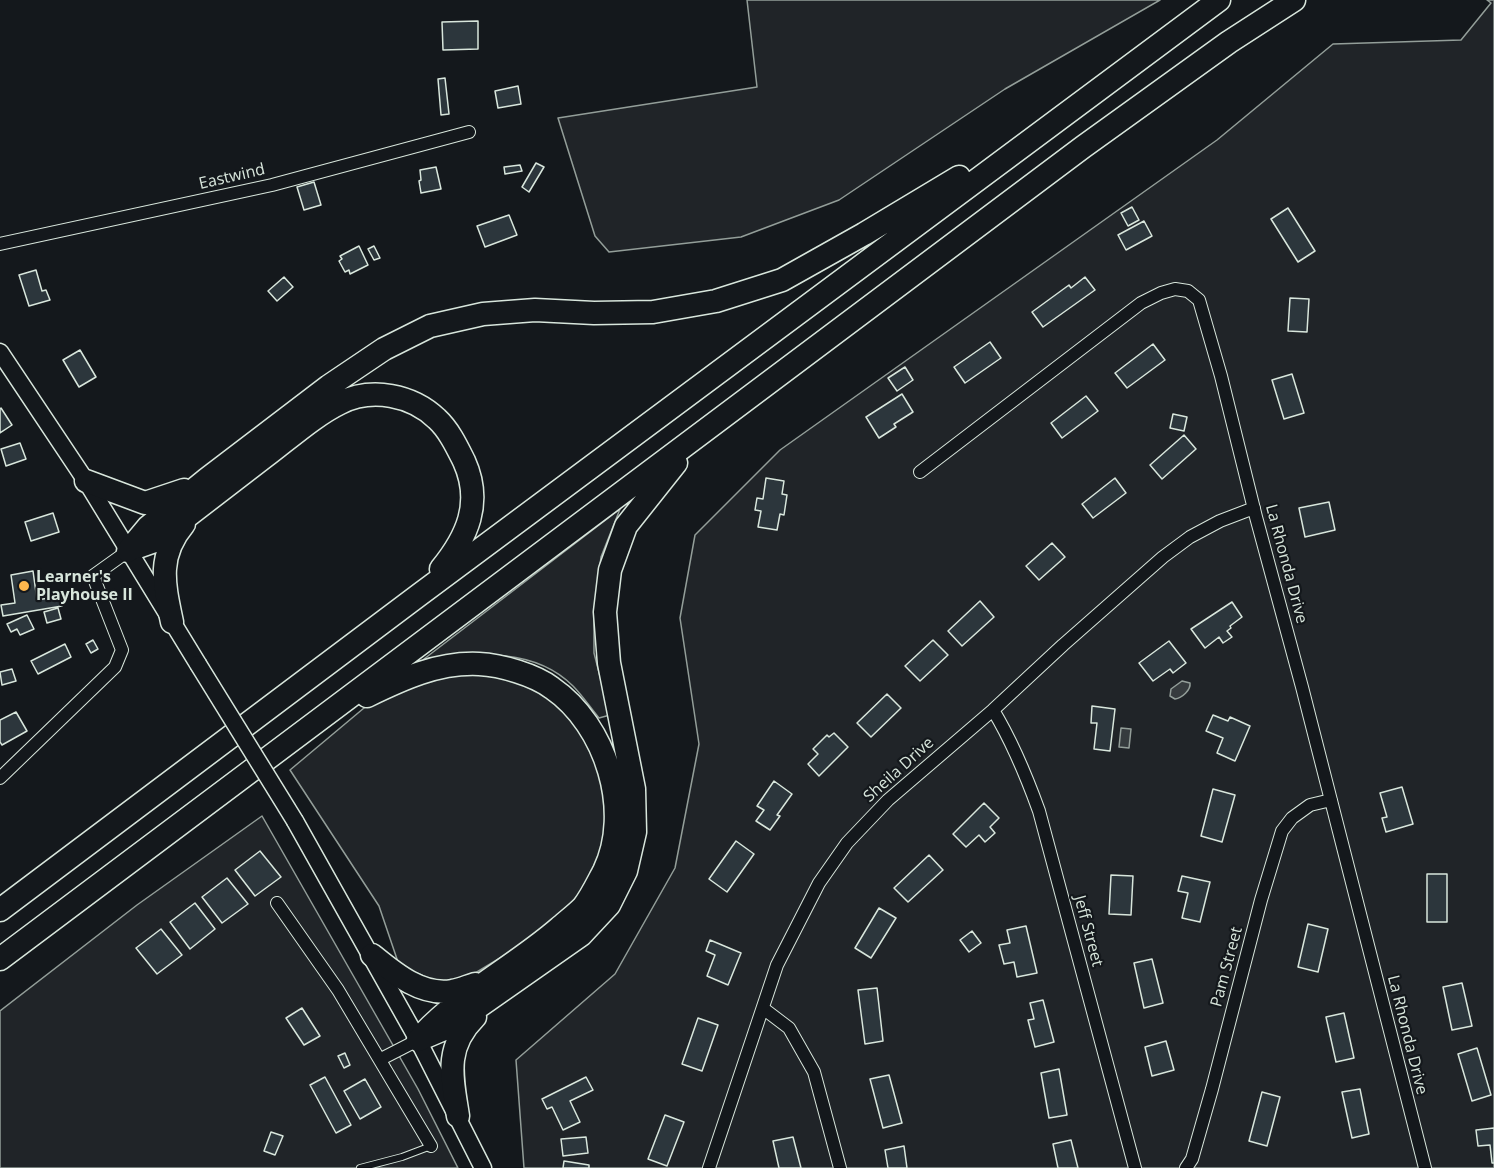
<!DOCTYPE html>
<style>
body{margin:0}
canvas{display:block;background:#14181c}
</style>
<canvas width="1494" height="1168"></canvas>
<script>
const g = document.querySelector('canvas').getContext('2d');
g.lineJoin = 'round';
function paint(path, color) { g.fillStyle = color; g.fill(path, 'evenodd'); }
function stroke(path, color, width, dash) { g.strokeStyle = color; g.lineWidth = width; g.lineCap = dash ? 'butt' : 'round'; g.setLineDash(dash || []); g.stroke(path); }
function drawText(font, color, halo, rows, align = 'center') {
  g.font = font + ' "Open Sans",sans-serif'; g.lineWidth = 4.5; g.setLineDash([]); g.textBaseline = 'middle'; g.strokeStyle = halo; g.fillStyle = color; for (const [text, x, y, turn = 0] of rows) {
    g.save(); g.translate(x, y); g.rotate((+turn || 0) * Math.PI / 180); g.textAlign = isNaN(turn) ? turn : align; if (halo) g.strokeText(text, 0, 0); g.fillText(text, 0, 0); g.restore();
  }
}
const green = new Path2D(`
 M747 0H1160L1005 89 839 200 741 237 609 252 595 236 558 118 757 87Z
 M1487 0H1494V1168H524L516 1060 615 974 675 868 699 744 680 618 695 535 780 450 1217 140 1333 44 1461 40 1491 3Z
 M620 509 601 557 594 612V653L610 715 599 718C590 707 582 695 573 686 533 646 474 654 424 659Z
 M480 670 533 685 562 706 590 741 606 788 605 832 593 880 543 932 462 981 437 982 399 965 379 906 290 770 364 708 427 678Z
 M262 816 418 1089 458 1168H0V1011L137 905Z`);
paint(green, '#202428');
stroke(green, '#939e99', 1.5);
const water = new Path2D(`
 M1182 681 1190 683C1191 690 1182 698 1175 699L1170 696 1171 689Z
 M1121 728 1131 729 1129 748 1119 747Z`);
paint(water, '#363b3e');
stroke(water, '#939e99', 1.5);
const building = new Path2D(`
 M478 21V49L443 50 442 22Z
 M445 78 449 114 441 115 438 79Z
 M518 86 521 104 498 108 495 91Z
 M536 163 544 167 529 192 522 187Z
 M520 165 522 171 505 174 504 167Z
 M436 167 441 189 421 193 419 181 421 180 420 170Z
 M314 182 321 205 304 210 297 187Z
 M1132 207 1139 220 1128 226 1121 213Z
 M1288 208 1315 251 1298 262 1271 219Z
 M509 215 517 235 485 247 477 226Z
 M1144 221 1152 236 1126 250 1118 235Z
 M359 246 368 265 350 274 349 270 345 272 339 261 342 259 340 256Z
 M374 246 380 258 374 260 368 249Z
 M36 270 42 291 46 290 50 300 29 306 19 275Z
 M284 277 293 287 277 301 268 291Z
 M1085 277 1095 290 1043 327 1032 312 1069 285 1071 288Z
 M1290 298 1309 299 1307 332 1288 331Z
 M990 342 1001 358 965 383 954 367Z
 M1153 344 1165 360 1127 388 1115 373Z
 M80 350 96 377 79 387 63 360Z
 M905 367 913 380 897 391 888 378Z
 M1292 374 1304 413 1284 419 1272 380Z
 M902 394 913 412 894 424 896 427 879 438 866 417Z
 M1086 396 1098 411 1062 438 1051 423Z
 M1 408 12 425 0 433V409Z
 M1173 414 1187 417 1184 431 1170 428Z
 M1184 435 1196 449 1162 479 1150 465Z
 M20 443 26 459 6 466 1 449Z
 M766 478 784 481 782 494 787 495 784 515 780 514 777 530 758 527 761 511 755 510 757 498 763 499Z
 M1115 478 1126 493 1093 518 1082 504Z
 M1329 502 1335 530 1305 537 1299 508Z
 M53 513 59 532 31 541 25 522Z
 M1052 543 1065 557 1039 580 1026 566Z
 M33 571 37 600 61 596 62 606 3 616 1 605 15 603 11 575Z
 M980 601 994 617 962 646 948 631Z
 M1232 602 1242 617 1230 626 1231 628 1227 631 1232 637 1223 643 1219 637 1205 648 1191 629Z
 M58 608 61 619 47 623 44 612Z
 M27 615 34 629 20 635 17 629 11 632 7 624Z
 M93 640 98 649 91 653 86 644Z
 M933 640 948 655 920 681 905 666Z
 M1169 641 1186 663 1173 673 1170 669 1153 681 1139 663Z
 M65 644 71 657 38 674 31 661Z
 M12 669 16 681 2 685 0 672Z
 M887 694 901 708 871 737 857 723Z
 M1092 706 1115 709 1110 751 1094 749 1097 723H1091Z
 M16 712 27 731 2 745 0 742V720Z
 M1213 715 1228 721 1230 717 1250 726 1235 761 1217 753 1223 738 1206 731Z
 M834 733 848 747 819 776 808 764 818 754 813 749 827 735 829 737Z
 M774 781 792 794 777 815 780 816 770 830 756 821 764 810 757 806Z
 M1402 787 1413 824 1386 832 1382 818 1387 817 1380 793Z
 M1213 789 1235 795 1222 842 1201 836Z
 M984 803 999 818 990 827 995 833 985 842 979 835 966 847 953 834Z
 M736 841 754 854 727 892 709 879Z
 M260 851 281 877 255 896 235 870Z
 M929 855 943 870 908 902 894 888Z
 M1427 874H1447V922H1427Z
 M1111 875 1133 876 1131 915 1109 914Z
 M1182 876 1210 882 1200 922 1182 918 1188 893 1178 891Z
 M227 878 248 904 222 923 202 897Z
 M195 903 215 929 190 949 170 922Z
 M879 908 896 918 871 958 855 948Z
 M1308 924 1328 929 1318 972 1298 967Z
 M1026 926 1037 973 1017 977 1014 962 1004 964 999 945 1010 943 1007 930Z
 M161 929 182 955 157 974 136 948Z
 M972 931 981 943 969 952 960 940Z
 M710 940 741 953 728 985 707 976 715 955 706 951Z
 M1152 959 1163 1003 1144 1008 1134 963Z
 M1462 983 1472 1026 1452 1030 1443 987Z
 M877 988 883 1041 865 1044 858 990Z
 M1043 1000 1054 1042 1035 1047 1028 1020 1034 1019 1030 1003Z
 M302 1008 320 1036 304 1045 286 1018Z
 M1344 1013 1354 1058 1336 1062 1326 1017Z
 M698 1018 718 1025 702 1071 682 1064Z
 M1166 1041 1174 1070 1152 1076 1145 1047Z
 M1477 1048 1491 1095 1472 1101 1458 1054Z
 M345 1053 350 1065 344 1068 338 1056Z
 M1059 1069 1067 1115 1049 1118 1041 1073Z
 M889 1075 902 1123 883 1128 870 1079Z
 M325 1077 351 1125 336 1133 310 1085Z
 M586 1077 593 1090 570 1101 580 1122 563 1130 552 1107 547 1109 542 1099Z
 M365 1079 381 1107 360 1119 344 1091Z
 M1360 1089 1369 1134 1352 1138 1342 1092Z
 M1262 1092 1280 1097 1267 1146 1249 1141Z
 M665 1115 684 1122 667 1166 648 1159Z
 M1494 1128V1163H1492L1490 1145 1478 1146 1476 1130Z
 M271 1132 283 1136 275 1155 264 1151Z
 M586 1137 588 1153 563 1156 561 1139Z
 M793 1137 801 1168H779L773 1141Z
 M1071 1140 1078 1168H1058L1053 1144Z
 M904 1146 907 1168H888L885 1150Z
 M564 1161 589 1165V1168H563Z`);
paint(building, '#2c363c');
stroke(building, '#d8e6dc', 1.5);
const lane = new Path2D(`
 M360 1168 402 1157 431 1146`);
const street = new Path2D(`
 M0 244 272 185 469 132
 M920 472 1141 303 1161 293 1175 289 1188 291 1199 300 1221 376 1256 517 1302 687 1425 1168
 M993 710C1013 743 1026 775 1039 811L1135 1168
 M0 778 115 667 122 650 93 576 128 551
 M277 903 338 990 431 1146
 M764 1009 789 1028 814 1072 840 1168
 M381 1059 418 1040
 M709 1168 777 965 819 883 847 843 888 800 993 710 1063 645 1163 557 1190 537 1220 521 1254 508
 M1186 1168 1192 1159 1212 1089 1261 900 1282 831 1292 818 1310 805 1331 800`);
const secondary = new Path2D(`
 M0 352 86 481 198 664
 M295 821 418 1040 483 1168`);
const highway = new Path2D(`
 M86 481 145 503 184 490
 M138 547 155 541C190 514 224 488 259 461 284 443 313 416 340 403 372 387 412 395 437 419 449 430 457 447 464 461 483 503 467 537 441 569
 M128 551 148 527 207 479 329 386 384 349 430 326 483 314 535 310 594 313 653 312 716 301 782 280 864 234 959 177
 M172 622C164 584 157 556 184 524
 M367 696C402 679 438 662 479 664 501 665 535 675 552 688 606 725 633 811 604 871 598 882 591 897 583 907 576 914 567 921 559 928 515 966 463 992 423 1034
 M0 910 419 595 1219 0
 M372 955C394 973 421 996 452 991 460 990 468 986 475 984
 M0 959 1083 147 1229 42 1294 0
 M418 1040 451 1026 581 935 609 905 626 871 635 832 634 789 609 663 605 612 610 570 626 526 676 463
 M458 1116C452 1077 444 1048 475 1017`);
stroke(lane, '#d8e6dc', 8);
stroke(street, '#d8e6dc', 14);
stroke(secondary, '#d8e6dc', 19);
stroke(highway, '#d8e6dc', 25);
stroke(lane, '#14181c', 6);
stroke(street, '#14181c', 12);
stroke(secondary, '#14181c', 16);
stroke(highway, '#14181c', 22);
const secondaryBridge = new Path2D(`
 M198 664 295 821`);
stroke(secondaryBridge, '#d8e6dc', 19, []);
stroke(secondaryBridge, '#14181c', 16);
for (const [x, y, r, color] of [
 [24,586,6,"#ffb74d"]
]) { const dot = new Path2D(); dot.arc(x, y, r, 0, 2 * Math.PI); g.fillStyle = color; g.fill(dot); stroke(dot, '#14181c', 2); }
drawText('16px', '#d8e6dc', '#14181c', [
 ["Eastwind",232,177,-13],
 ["La Rhonda Drive",1286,564,75],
 ["Sheila Drive",899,770,-42],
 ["Jeff Street",1088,931,75],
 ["Pam Street",1227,967,-75],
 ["La Rhonda Drive",1407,1035,76]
]);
drawText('bold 16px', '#d8e6dc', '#14181c', [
 ["Learner's",36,577],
 ["Playhouse II",36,595]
], 'left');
</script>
